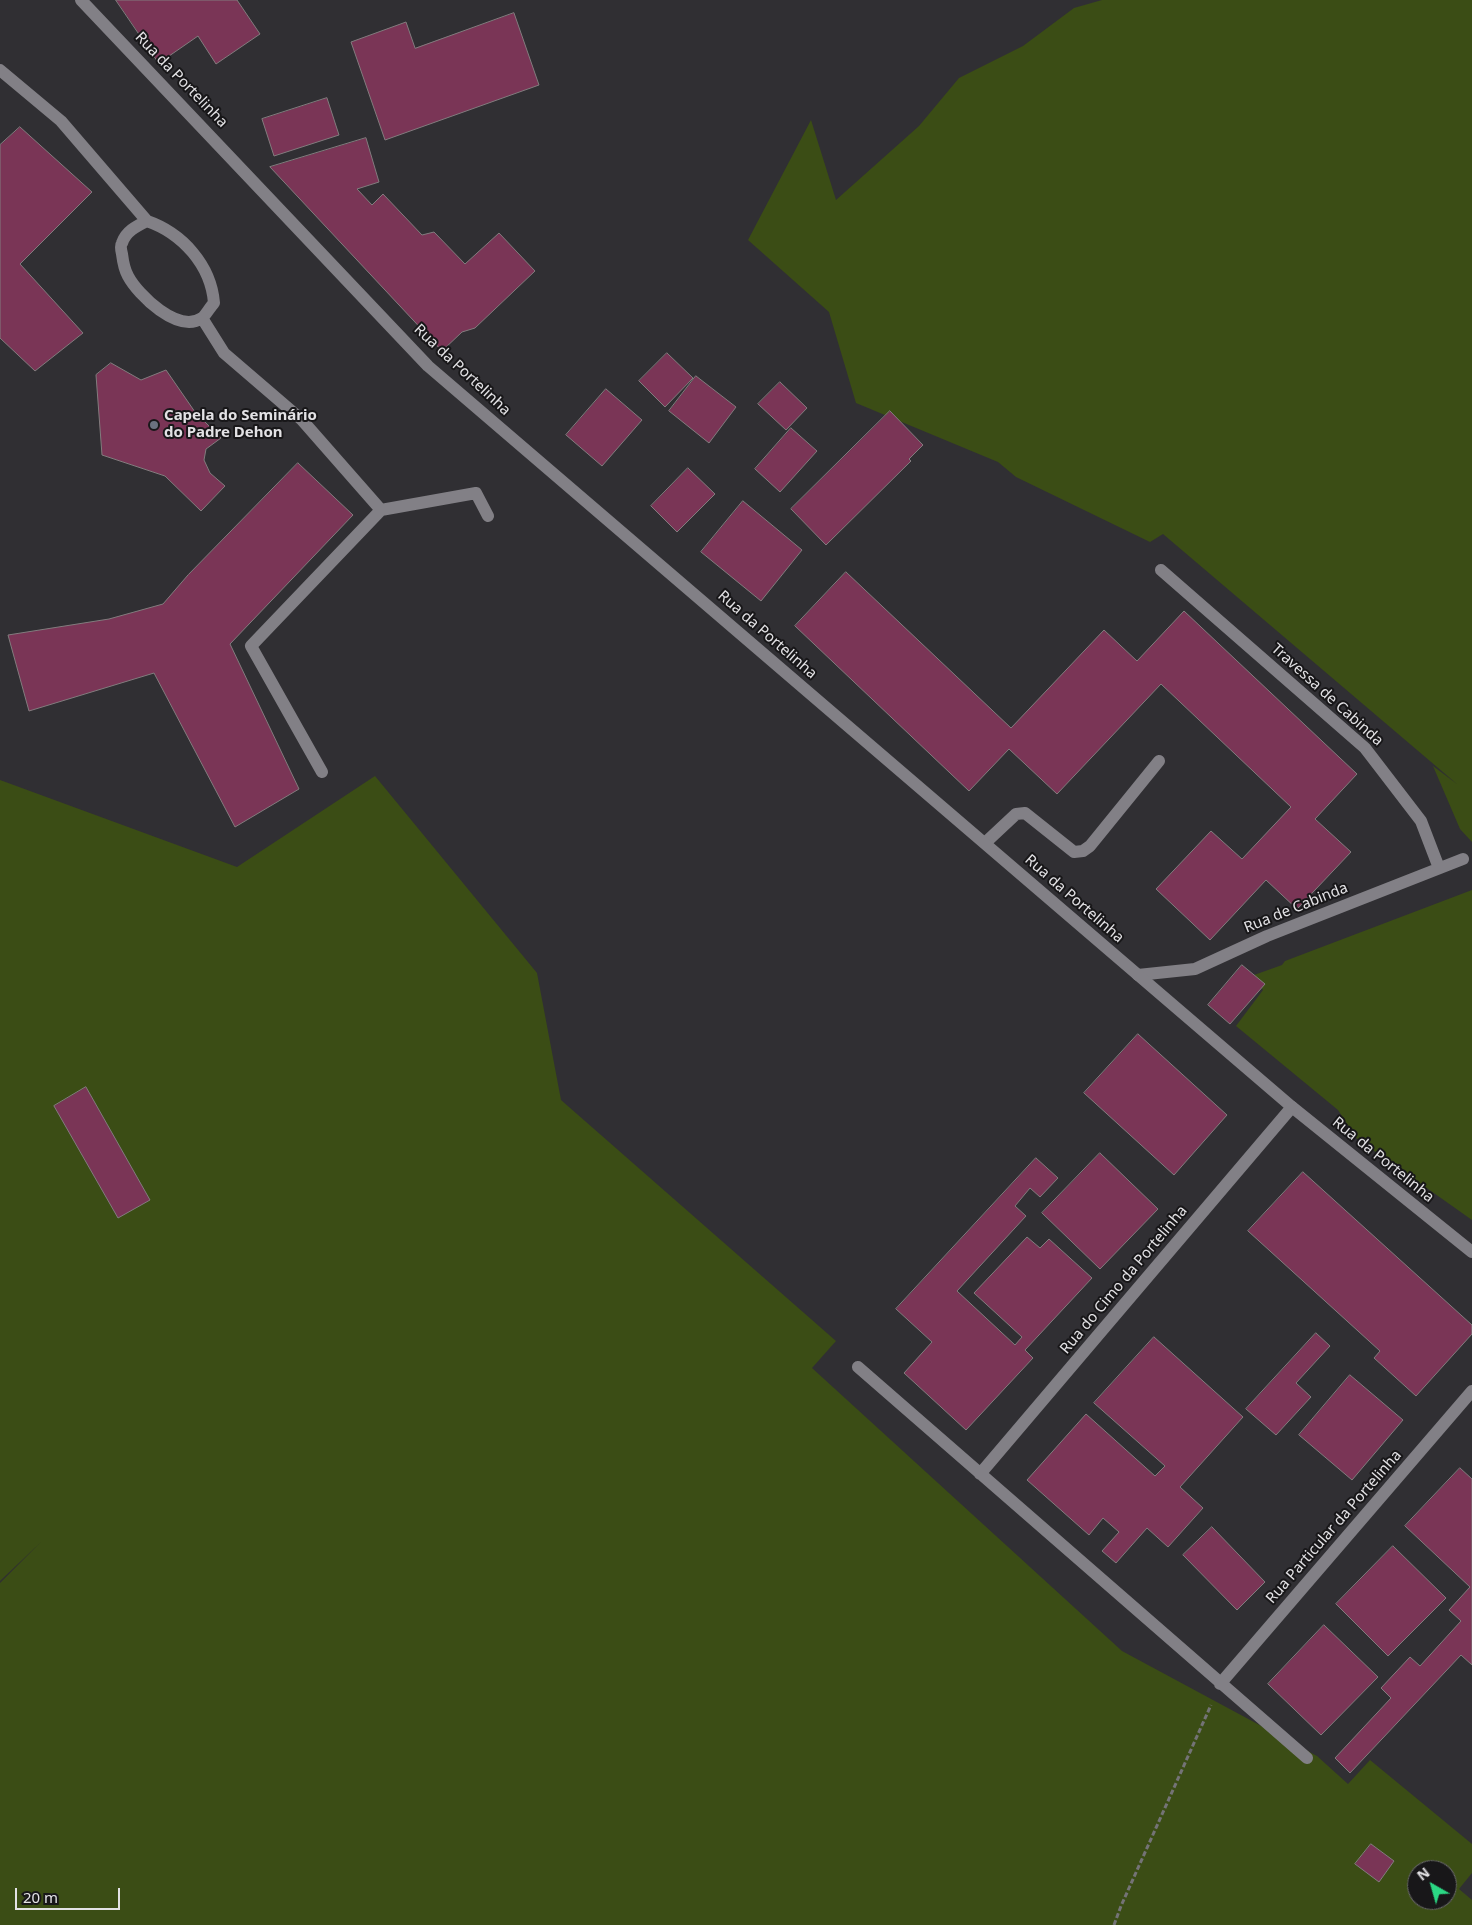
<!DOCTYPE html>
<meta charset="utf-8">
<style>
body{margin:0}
#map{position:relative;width:1472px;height:1925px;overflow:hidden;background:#302f33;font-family:"Noto Sans",sans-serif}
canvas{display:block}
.north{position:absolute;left:1407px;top:1860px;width:50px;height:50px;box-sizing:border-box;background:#181719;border:1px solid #69686b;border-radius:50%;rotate:322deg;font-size:14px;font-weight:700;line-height:20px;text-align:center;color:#e3e2e5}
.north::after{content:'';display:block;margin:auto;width:18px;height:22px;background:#2bd884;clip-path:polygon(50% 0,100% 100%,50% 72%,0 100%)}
.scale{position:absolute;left:15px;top:1888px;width:105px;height:22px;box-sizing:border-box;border:2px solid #e3e2e5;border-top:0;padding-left:6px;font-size:15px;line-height:18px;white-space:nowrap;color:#e3e2e5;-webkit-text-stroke:4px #181719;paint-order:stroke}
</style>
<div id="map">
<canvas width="1472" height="1925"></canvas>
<div class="north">N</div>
<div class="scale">20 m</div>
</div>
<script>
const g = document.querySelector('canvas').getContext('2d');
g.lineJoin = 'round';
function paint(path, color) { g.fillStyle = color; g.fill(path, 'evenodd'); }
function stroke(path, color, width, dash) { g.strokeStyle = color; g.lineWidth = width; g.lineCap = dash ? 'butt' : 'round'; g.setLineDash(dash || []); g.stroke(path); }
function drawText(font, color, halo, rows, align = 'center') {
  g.font = font + ' "Noto Sans",sans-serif'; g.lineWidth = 4; g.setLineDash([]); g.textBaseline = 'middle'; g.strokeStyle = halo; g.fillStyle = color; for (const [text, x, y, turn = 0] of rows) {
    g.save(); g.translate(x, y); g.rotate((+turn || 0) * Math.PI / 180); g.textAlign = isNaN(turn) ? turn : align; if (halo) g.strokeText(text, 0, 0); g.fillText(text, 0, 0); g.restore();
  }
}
paint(new Path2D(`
 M1102 0H1472V842L1460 829 1433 766 1457 784 1163 534 1150 542 1016 477 998 462 856 403 829 312 748 240 811 120 836 200 919 126 959 78 1023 46 1074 8Z
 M375 776 537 973 561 1100 836 1341 812 1368 1122 1651 1317 1756 1348 1784 1370 1760 1472 1844V1873L1459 1889 1472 1900V1925H0V1583L41 1542 0 1581V780L237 867ZM1417 1870H1447V1900H1417Z
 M1472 890V1220L1356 1138 1338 1110 1236 1026 1263 990 1254 975 1282 965 1285 961Z`), '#3b4d15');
const building = new Path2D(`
 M116 0H237L260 34 216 64 198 36 159 63Z
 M514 13 539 85 385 140 351 42 406 22 415 48Z
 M327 98 339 135 274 156 262 119Z
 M20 127 92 192 20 264 83 333 35 371 0 338V145Z
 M366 138 379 182 357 189 372 205 383 194 422 235 434 232 465 264 499 233 535 271 475 328 462 332 442 351 270 167Z
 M667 353 693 378 665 407 639 381Z
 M111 363 141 380 166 370 195 412 221 438 206 449 204 460 210 473 225 486 201 511 165 476 102 455 96 375Z
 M696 376 736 407 709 443 669 411Z
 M780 382 807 408 786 430 758 404Z
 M606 389 642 420 602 466 566 435Z
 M890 411 923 445 909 459 911 461 826 545 791 509Z
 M791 428 817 451 780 492 755 469Z
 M298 463 353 515 230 644 299 789 235 827 154 673 29 711 8 635 109 619 163 604 188 575Z
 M688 468 715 494 677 532 651 506Z
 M743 501 802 550 761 601 701 552Z
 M846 572 1011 728 1104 630 1137 661 1184 611 1357 774 1315 819 1351 852 1297 909 1266 880 1210 940 1156 889 1211 831 1242 859 1291 807 1161 684 1057 794 1009 749 969 791 795 626Z
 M1242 965 1265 984 1230 1024 1208 1005Z
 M1138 1034 1227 1115 1174 1175 1084 1093Z
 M86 1087 150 1200 118 1218 54 1106Z
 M1100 1153 1158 1209 1100 1269 1042 1213Z
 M1036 1158 1058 1178 1040 1197 1030 1188 1015 1206 1026 1216 957 1291 1015 1345 1022 1337 974 1293 1027 1237 1040 1248 1049 1239 1092 1278 1025 1350 1033 1358 966 1430 904 1373 932 1342 896 1309Z
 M1303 1172 1472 1325V1334L1416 1396 1374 1358 1380 1351 1248 1231Z
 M1316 1333 1330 1346 1296 1383 1311 1397 1276 1435 1246 1409Z
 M1154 1337 1243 1417 1180 1487 1203 1508 1168 1547 1147 1528 1116 1563 1102 1551 1119 1532 1103 1518 1089 1535 1027 1480 1086 1414 1155 1476 1165 1466 1094 1403Z
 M1350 1375 1403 1420 1352 1480 1299 1435Z
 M1460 1468 1472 1479V1665L1461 1655 1350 1773 1335 1758 1391 1698 1381 1688 1410 1657 1420 1666 1461 1621 1449 1610 1470 1587 1405 1526Z
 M1212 1527 1265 1582 1237 1610 1183 1555Z
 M1393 1546 1446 1598 1388 1656 1336 1604Z
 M1324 1625 1378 1677 1321 1735 1268 1684Z
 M1371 1844 1394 1861 1379 1882 1355 1864Z`);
paint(building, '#7a3556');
stroke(building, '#827c7e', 1);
stroke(new Path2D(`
 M1114 1925 1121 1906 1211 1705`), '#747376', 3, [5, 2.5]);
stroke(new Path2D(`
 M0 70 61 121 147 221C182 233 211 265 214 303 210 307 206 315 202 318 178 334 138 295 128 276 124 269 123 262 122 254 121 250 120 246 122 243 126 231 137 226 147 221
 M202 318 224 353 302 420 381 510
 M322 772 251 646 381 510 476 493 488 516
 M985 843 1016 814 1025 813 1074 852 1083 851 1090 846 1159 761`), '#828086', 12);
stroke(new Path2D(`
 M1161 570 1365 748 1421 821 1439 868
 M1138 975 1195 969 1267 936 1463 859
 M858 1367 1307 1758
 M980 1474 1292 1107
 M1220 1684 1472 1391`), '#828086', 12);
stroke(new Path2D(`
 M81 0 428 366 1292 1107 1472 1252`), '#828086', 12);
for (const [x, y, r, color] of [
 [154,425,5,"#6b7280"]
]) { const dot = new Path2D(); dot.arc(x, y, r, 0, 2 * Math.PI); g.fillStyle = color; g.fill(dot); stroke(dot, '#181719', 2); }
drawText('15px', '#e3e2e5', '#181719', [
 ["Rua da Portelinha",181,80,46],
 ["Rua da Portelinha",462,370,43],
 ["Rua da Portelinha",767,635,41],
 ["Travessa de Cabinda",1327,695,42],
 ["Rua da Portelinha",1074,899,41],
 ["Rua de Cabinda",1296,908,-22],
 ["Rua da Portelinha",1383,1160,39],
 ["Rua do Cimo da Portelinha",1124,1280,-50],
 ["Rua Particular da Portelinha",1334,1527,-49]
]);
drawText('bold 15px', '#e3e2e5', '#181719', [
 ["Capela do Seminário",164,416],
 ["do Padre Dehon",164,433]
], 'left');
</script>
